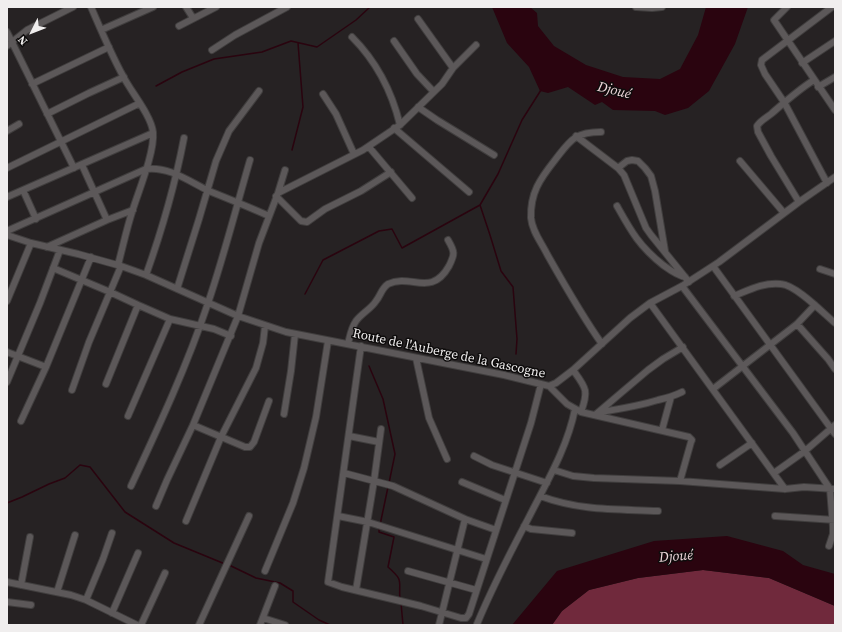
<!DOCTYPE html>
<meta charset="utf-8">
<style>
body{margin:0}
#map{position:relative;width:842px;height:632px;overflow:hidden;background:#262223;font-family:"Source Serif 4",serif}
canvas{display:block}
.frame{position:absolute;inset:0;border:8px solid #f0eeee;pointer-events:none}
.north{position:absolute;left:12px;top:12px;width:40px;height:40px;-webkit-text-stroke:3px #0e0c0c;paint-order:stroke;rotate:228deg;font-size:11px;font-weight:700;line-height:16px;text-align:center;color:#f0eeee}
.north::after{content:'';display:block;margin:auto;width:14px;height:18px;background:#f0eeee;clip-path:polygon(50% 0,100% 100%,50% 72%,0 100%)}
</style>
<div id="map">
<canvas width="842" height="632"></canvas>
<div class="frame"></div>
<div class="north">N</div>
</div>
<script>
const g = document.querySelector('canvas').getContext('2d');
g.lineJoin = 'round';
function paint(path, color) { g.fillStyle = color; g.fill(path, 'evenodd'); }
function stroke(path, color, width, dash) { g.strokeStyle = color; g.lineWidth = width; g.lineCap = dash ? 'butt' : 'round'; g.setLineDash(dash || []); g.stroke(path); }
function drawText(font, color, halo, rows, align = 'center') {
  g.font = font + ' "Source Serif 4",serif'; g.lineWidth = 3; g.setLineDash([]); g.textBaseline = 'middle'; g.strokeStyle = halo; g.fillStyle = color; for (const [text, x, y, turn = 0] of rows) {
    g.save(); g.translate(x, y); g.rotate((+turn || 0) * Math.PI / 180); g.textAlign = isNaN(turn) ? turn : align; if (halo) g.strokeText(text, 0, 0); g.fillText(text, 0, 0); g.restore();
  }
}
paint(new Path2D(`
 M703 570 769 578 835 606V625H552L562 611 589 590 638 578Z`), '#70293c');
paint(new Path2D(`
 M492 7H530L537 13 538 26 554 46 586 65 623 77 660 79 680 69 698 35 706 7H748L735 44 709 91 688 108 665 115 655 111 613 110 602 102 595 105 568 87 548 93 540 91 529 67 507 43Z
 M727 536 783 551 803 565 835 574V606L769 578 703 570 638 578 589 590 562 611 552 625H512L557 571 654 541Z`), '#2a040f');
stroke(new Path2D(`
 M156 86 182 72 214 59 262 52 291 41 317 47 356 20 370 7
 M292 150 303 107 298 43
 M480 205 490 235 501 271 513 287 517 339 516 354
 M305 294 323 260 379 231 392 229 402 248 480 205 498 174 522 120 541 90
 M369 366 383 399 395 454 389 483
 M7 503 22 497 49 484 65 478 80 465 90 467 125 512 174 543 225 564
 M380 525 388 487
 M379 528V532L394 537 388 567C405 582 398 580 400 600
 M229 565 256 578 280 583 293 591V602L319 620 330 625
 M401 603 403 625`), '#2a040f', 1.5);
const minor = new Path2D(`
 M91 7C101 30 111 54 123 76 131 92 151 115 153 132 155 151 139 190 133 209 127 227 123 246 118 265
 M186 7 193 18
 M636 7 652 8 662 7
 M787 7 774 20 835 110
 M418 19 453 68
 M179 26 216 7
 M101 30 153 7
 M7 32 74 168
 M352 37C376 61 392 92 400 125
 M394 41 417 74 433 91
 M7 46 27 30 73 7
 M212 50 235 35 287 7
 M802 63 835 41
 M32 84 109 47
 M818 87 835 77
 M323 94 336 114 354 154
 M418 107 437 120 494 155
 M47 114 89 93 124 77
 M394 128 469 192
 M7 131 19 124
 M601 132C574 132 570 141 555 160 540 179 530 193 531 218 532 231 541 242 547 254 564 284 582 316 602 344
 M576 136 618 168 624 175 646 228 651 235 689 282
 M369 147 412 198
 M740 161 784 213
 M82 165 107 220
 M7 168 140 103
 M618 168 627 161 632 160 638 161 645 168 651 176 655 191 665 251
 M827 183 784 102 765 74 761 65 762 60 832 7
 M23 190 36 219
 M278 193 285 170
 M276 196 301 221 307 222 325 209 361 191 391 172
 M7 197 153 133
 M799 202 771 156 758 132 757 126C761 120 766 118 771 114 786 101 798 90 814 80
 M617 206C631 231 639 246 663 265 670 270 676 275 685 277
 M7 231 146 169C169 166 190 182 209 191 229 199 249 207 269 216
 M7 235 31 243 78 254 121 266 146 275 238 316 286 332 504 375 549 386 556 383 573 370 630 318 650 303 682 286 719 262 799 202 835 177
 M47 247 107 220 133 210
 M713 266 835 434
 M53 268 110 292 138 305 170 319 214 329 231 336
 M820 269 835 274
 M146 275C162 230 175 185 184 138
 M682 286 793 433 830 489 833 527V534L829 546
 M177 289 199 219 216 161 229 131 259 91
 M734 296C749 290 764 282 781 284 796 285 823 313 835 323
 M7 301 31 243
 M650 303 785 489
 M797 324 828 359 835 369
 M348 344C350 336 351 328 356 321 362 313 371 309 376 301 381 295 381 289 388 284 411 273 431 298 449 266 455 254 455 252 448 240
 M361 346 328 582 342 587 421 606 461 618H466L469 614 531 423 541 384
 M7 352 46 367
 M416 358 429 418 447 459
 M573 370C586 388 589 390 581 412
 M7 382 40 303 60 250
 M106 384 138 305
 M549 386 567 404 581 412 689 437 692 440 691 442 680 481
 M713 389 797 324 815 305
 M72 390 89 342 121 266
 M600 412C620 409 639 406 658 400 667 398 674 396 682 392
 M284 414 291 371 295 334
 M595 415 648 370 663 359 683 347
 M128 416 170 319
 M21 421 46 367 91 257
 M193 425 245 447H250L254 442 269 401
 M662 430 671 397
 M349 436 379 442
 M474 456 492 465 547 483
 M720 465 752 443
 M554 470 573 476 594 478 680 481 785 489 804 487 835 489
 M344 473 393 486 465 519 496 530
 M774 473 805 451 835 425
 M462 482 505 500
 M131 486C159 426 187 366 208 303 224 256 236 208 250 160
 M540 496C581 511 615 509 658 511
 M156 506 167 480 193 425 238 316 259 243 278 193 363 150 400 125 442 84 453 68 476 45
 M338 516 368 522 486 559
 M775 516 835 520
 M186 521 221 437 256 368 263 343 265 326
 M524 526 531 529 572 533
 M265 571 293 503 304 468 316 417 328 341
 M408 571 476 590
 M7 582 71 595 86 600 137 625
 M21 585 30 537
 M356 590 374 481 381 429
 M57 592 75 535
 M86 600 103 559 112 533
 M7 602 31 605
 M112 613 138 553
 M263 618 285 625
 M477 624C492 588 510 553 528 519 546 483 567 449 575 409
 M141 625 165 573
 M199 625 249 516
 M260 625 275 586
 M439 625 465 519`);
stroke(minor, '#403e3e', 8);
stroke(minor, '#5c5859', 6);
drawText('13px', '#f0eeee', '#0e0c0c', [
 ["Route de l'Auberge de la Gascogne",449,354,12]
]);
drawText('italic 14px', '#efd7db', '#0e0c0c', [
 ["Djoué",614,91,14],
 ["Djoué",676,557,-4]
]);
</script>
